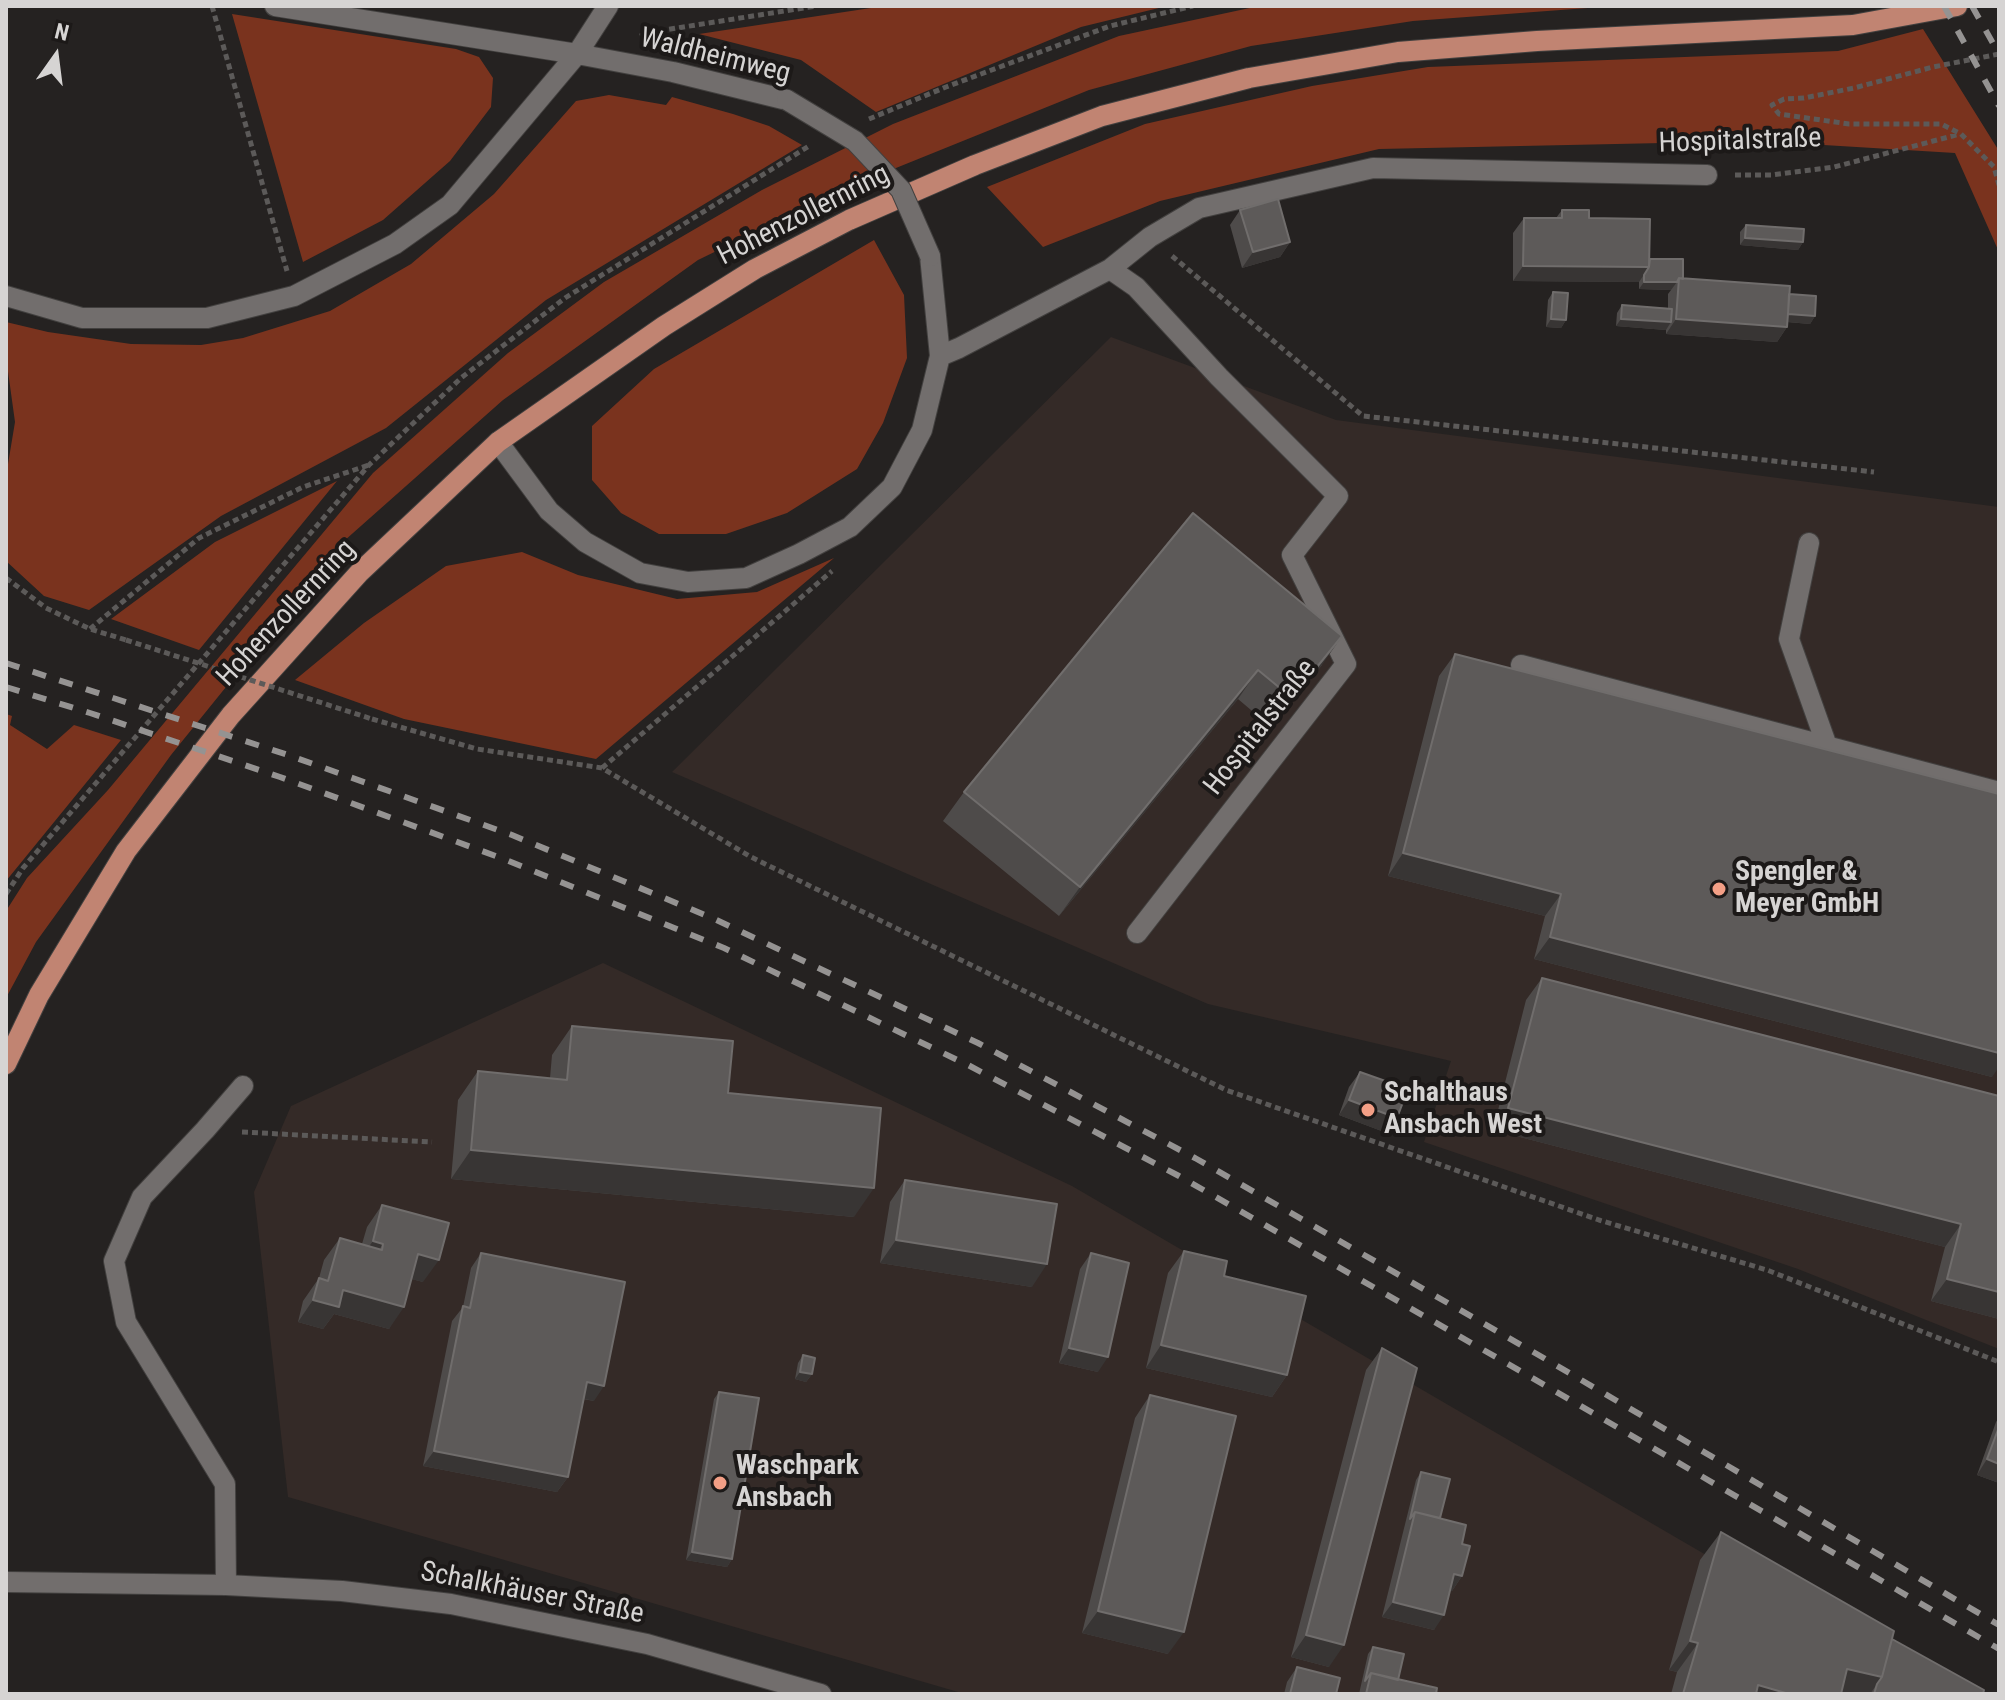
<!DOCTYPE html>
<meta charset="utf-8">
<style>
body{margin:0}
#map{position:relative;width:2005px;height:1700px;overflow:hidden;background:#252221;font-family:"Roboto Condensed",sans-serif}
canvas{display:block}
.frame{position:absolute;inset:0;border:8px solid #d6d4d3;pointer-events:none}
.north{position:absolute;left:16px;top:16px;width:80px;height:80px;-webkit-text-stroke:6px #1c1918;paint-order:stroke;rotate:14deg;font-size:22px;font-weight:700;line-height:32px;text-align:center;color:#d6d4d3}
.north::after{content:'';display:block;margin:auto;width:28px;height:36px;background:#d6d4d3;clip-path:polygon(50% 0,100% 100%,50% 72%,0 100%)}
</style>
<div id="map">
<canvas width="2005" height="1700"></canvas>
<div class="frame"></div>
<div class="north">N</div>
</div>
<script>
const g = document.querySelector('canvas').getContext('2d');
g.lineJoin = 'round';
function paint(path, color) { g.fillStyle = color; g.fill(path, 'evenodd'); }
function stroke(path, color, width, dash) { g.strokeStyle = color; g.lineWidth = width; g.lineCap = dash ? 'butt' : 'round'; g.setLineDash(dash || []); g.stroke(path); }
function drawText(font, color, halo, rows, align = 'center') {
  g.font = font + ' "Roboto Condensed",sans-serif'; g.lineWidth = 8; g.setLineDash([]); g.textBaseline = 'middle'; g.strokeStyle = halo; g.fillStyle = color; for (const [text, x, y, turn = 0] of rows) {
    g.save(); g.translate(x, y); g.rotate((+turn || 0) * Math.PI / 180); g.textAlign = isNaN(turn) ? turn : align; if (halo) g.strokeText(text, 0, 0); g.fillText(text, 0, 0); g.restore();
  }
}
paint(new Path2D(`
 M1111 337 1336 420 1999 507V1349L1798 1269 1424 1142 1451 1061 1208 1004 672 772Z
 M603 963 1072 1186 1945 1694H965L288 1497 254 1192 291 1106Z`), '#342a27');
paint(new Path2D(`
 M884 6H1167L1081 27 876 112 801 60 699 34Z
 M1259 6H1668L1601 7 1413 21 1251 46 1089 90 844 189 698 260 503 400 344 541 171 755 36 942 6 998V911L27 878 108 790 373 473 508 353 604 282 762 190 893 124 1119 36Z
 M232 14 456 49 479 57 493 78 491 107 450 161 383 220 303 262Z
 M1923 29 1999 151V252L1955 153 1758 141 1379 149 1160 201 1043 247 987 187 1145 124 1312 86 1428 67 1838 51Z
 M609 95 666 105 672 97 733 114 769 126 802 145 546 300 386 428 221 516 89 610 44 596 6 561V476L15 422 6 357V322L48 332 131 344 201 345 243 338 330 311 411 264 494 194 576 101Z
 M874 240 904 295 907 358 883 423 857 469 787 513 726 534H659L621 513 592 480V426L654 369Z
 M337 481 199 650 111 619 215 542Z
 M522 552 578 575 677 599 757 592 834 558 596 759 404 719 295 680 364 623 446 566Z
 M6 714 12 716 10 725 47 749 74 725 121 740 6 881Z`), '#7a331e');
const minor = new Path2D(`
 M275 6 577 54 673 72 787 100
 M1110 269 1136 287 1219 377 1338 496 1292 555 1346 664 1137 933
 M6 296 82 318H207L294 296 395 244 450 205 577 54 608 6
 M940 356 959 348 1110 269 1150 237 1199 208 1373 168 1707 175
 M498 442 549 511 585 542 640 573 688 582 746 578 799 554 850 527 892 487 922 430 940 356 930 256
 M1809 543 1789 639 1827 746
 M1521 665 1999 792
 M6 1582 226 1585 342 1591 451 1604 647 1644 821 1694
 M226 1585 225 1484 126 1322 114 1261 142 1197 205 1130 243 1086`);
const major = new Path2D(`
 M6 1064 39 995 126 851 231 715 359 573 498 442 664 326 755 269 849 220 975 165 1102 116 1249 78 1398 52 1537 41 1853 25 1957 6`);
stroke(minor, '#42403f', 22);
stroke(major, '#42403f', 22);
stroke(new Path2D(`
 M212 6 287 271
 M640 36 652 32 816 6
 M1999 54 1933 67 1854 88 1804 98 1784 99 1772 105 1779 114 1849 124H1941L1961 134 1994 167 1999 185
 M869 119 946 87 1110 26 1193 6
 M1735 175H1771L1834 167 1960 134
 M1172 256 1363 416 1874 472
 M6 578 46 608 90 629 126 640
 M90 629 199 538 303 487 369 465
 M372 719 477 749 602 768 751 857 1226 1090 1599 1220 1767 1270 1999 1362
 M602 768 832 571
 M6 894 23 868 369 465 461 378 565 298 809 146
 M242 1132 432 1142`), '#5c5a59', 5, [6, 4]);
stroke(minor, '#726e6d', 20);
stroke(major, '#c18472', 20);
stroke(new Path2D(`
 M1944 6 1999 106
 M1972 6 1999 54
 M6 663 288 755 512 835 710 917 978 1043 1195 1158 1542 1357 1999 1625
 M6 687 90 713 280 777 501 858 724 948 968 1065 1179 1176 1529 1376 1999 1649`), '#959392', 6, [14, 14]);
const minorBridge = new Path2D(`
 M787 100 855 141 901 190 930 256`);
stroke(minorBridge, '#42403f', 22, []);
stroke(new Path2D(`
 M126 640 372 719`), '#5c5a59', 5, [6, 4]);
stroke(minorBridge, '#726e6d', 20);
paint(new Path2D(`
 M1240 210 1290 242 1280 257 1242 268 1230 225Z
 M1562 210 1589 218 1650 259 1683 279 1789 294 1815 316 1810 324 1787 322V327L1777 342 1666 334V330L1616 326 1617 313 1622 305 1668 308V294L1671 290 1639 289V282L1513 281V233L1524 218H1556Z
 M1746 225 1803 242 1798 250 1740 245V232Z
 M1553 292 1566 320 1561 328 1546 327 1548 300Z
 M1193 513 1322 665 1271 727 1238 699 1059 916 943 821 964 792Z
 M1455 654 1998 945 1992 1077 1534 959 1545 916 1388 876 1439 676Z
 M1542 978 1999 1096V1319L1931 1301 1945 1247 1493 1130 1526 1000Z
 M572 1026 728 1093 854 1217 451 1179 458 1100 478 1071 550 1078 552 1055Z
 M1360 1072 1397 1118 1387 1133 1339 1115 1349 1087Z
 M905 1180 1032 1287 880 1263 890 1202Z
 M382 1205 423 1282 412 1279 389 1329 334 1314 323 1329 298 1322 303 1301 319 1278 324 1260 340 1238 362 1244 367 1227Z
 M1184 1251 1224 1276 1287 1375 1272 1397 1146 1368 1168 1273Z
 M481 1253 594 1401 583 1399 568 1477 557 1492 423 1466 452 1321 463 1307 471 1268Z
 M1091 1253 1098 1372 1059 1363 1080 1269Z
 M1382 1348 1329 1667 1291 1657 1366 1370Z
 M803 1355 812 1374 806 1382 795 1379 798 1363Z
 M719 1392 732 1559 727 1567 686 1560 714 1399Z
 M1150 1395 1168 1654 1082 1633 1135 1418Z
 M1999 1417V1483L1977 1475 1996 1422Z
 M1421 1472 1440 1518 1462 1544V1576L1452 1591H1450L1434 1630 1382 1617 1416 1480Z
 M1721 1532 1892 1639 1983 1694H1671L1677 1672 1669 1670 1700 1560Z
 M1373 1647 1398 1680 1436 1694H1359L1368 1654Z
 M1297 1667 1336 1694H1284L1287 1682Z`), '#4e4b4a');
paint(new Path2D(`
 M1745 238 1803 242 1798 250 1740 245Z
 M1290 242 1280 257 1242 268 1253 252Z
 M1523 266 1649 267 1639 282 1513 281Z
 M1644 282H1677L1671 290 1639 289Z
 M1783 314 1815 316 1810 324 1778 321Z
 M1551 319 1566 320 1561 328 1546 327Z
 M1621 319 1671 322 1666 330 1616 326Z
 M1676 319 1787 327 1777 342 1666 334Z
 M1342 636 1322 665 1271 727 1292 698Z
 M1258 670 1238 699 1059 916 1080 887Z
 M1403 853 1561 894 1545 916 1388 876Z
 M1550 937 1999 1053V1067L1992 1077 1534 959Z
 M1349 1100 1397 1118 1387 1133 1339 1115Z
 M1508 1108 1961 1224 1945 1247 1493 1130Z
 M471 1150 874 1188 854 1217 451 1179Z
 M896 1240 1047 1264 1032 1287 880 1263Z
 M373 1241 383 1244 368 1266 357 1263Z
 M418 1254 439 1260 423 1282 403 1277Z
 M1947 1279 1999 1292V1319L1931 1301Z
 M343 1290 404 1307 389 1329 334 1314 323 1329 298 1322 313 1300Z
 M1161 1345 1287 1375 1272 1397 1146 1368Z
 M1069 1348 1108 1357 1098 1372 1059 1363Z
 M800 1372 812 1374 806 1382 795 1379Z
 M587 1382 604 1386 594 1401 576 1397Z
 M434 1451 568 1477 557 1492 423 1466Z
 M1987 1459 1999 1464V1483L1977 1475Z
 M692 1552 732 1559 727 1567 686 1560Z
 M1454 1574 1462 1576 1452 1591 1443 1589Z
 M1393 1602 1444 1615 1434 1630 1382 1617Z
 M1098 1611 1184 1632 1168 1654 1082 1633Z
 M1306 1635 1344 1645 1329 1667 1291 1657Z
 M1690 1641 1698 1643 1677 1672 1669 1670Z
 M1847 1669 1882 1677 1870 1694H1830Z
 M1758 1685 1789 1694H1752Z`), '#383534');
const building = new Path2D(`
 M1278 199 1290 242 1253 252 1240 210Z
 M1562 210H1589V218L1650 219 1649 267 1523 266 1524 218H1562Z
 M1746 225 1804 229 1803 242 1745 238Z
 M1650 259H1683V279L1679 278 1677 282H1644V275L1649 267Z
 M1679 278 1790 286 1787 327 1676 319Z
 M1553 292 1568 293 1566 320 1551 319Z
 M1789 294 1816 296 1815 316 1788 314Z
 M1622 305 1672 309 1671 322 1621 319Z
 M1193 513 1342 636 1292 698 1258 670 1080 887 964 792Z
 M1455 654 1999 794V941L1998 945H1999V1053L1550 937 1561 894 1403 853Z
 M1542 978 1999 1096V1292L1947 1279 1961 1224 1508 1108Z
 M572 1026 733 1041 728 1093 881 1108 874 1188 471 1150 478 1071 567 1080Z
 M1360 1072 1408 1089 1397 1118 1349 1100Z
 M905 1180 1057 1204 1047 1264 896 1240Z
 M382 1205 449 1223 439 1260 418 1254 404 1307 343 1290 339 1307 313 1300 319 1278 328 1281 340 1238 382 1250 383 1244 373 1241Z
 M1184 1251 1227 1261 1224 1276 1306 1296 1287 1375 1161 1345Z
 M481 1253 625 1282 604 1386 587 1382 568 1477 434 1451 463 1306 470 1308Z
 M1091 1253 1129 1263 1108 1357 1069 1348Z
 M1382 1348 1417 1368 1344 1645 1306 1635Z
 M803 1355 815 1358 812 1374 800 1372Z
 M719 1392 759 1398 732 1559 692 1552Z
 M1150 1395 1236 1416 1184 1632 1098 1611Z
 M1999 1427V1464L1987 1459Z
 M1421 1472 1450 1479 1440 1518 1415 1512 1410 1519Z
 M1415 1512 1466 1525 1462 1544 1470 1546 1462 1576 1454 1574 1444 1615 1393 1602Z
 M1721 1532 1894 1631 1882 1677 1847 1669 1841 1694H1789L1758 1685 1756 1694H1683L1698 1643 1690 1641Z
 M1892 1639 1984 1690 1983 1694H1874L1877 1684 1882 1677Z
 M1373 1647 1404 1654 1398 1680 1371 1673 1365 1681Z
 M1297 1667 1340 1678 1336 1694H1290Z
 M1371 1673 1437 1688 1436 1694H1366Z`);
paint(building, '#5d5a59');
stroke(building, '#706d6c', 2);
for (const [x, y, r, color] of [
 [1719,889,8,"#f39f86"],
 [1368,1110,8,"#f39f86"],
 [720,1483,8,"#f39f86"]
]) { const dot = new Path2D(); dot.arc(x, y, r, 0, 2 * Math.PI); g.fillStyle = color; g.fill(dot); stroke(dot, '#1c1918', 3); }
drawText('28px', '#d6d4d3', '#1c1918', [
 ["Waldheimweg",715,57,14],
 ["Hospitalstraße",1740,142,-2],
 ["Hohenzollernring",804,216,-27],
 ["Hohenzollernring",287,614,-47],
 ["Hospitalstraße",1261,728,-52],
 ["Schalkhäuser Straße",532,1594,11]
]);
drawText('bold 28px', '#d6d4d3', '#1c1918', [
 ["Spengler &",1735,873],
 ["Meyer GmbH",1735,905],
 ["Schalthaus",1384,1094],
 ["Ansbach West",1384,1126],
 ["Waschpark",736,1467],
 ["Ansbach",736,1499]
], 'left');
</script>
